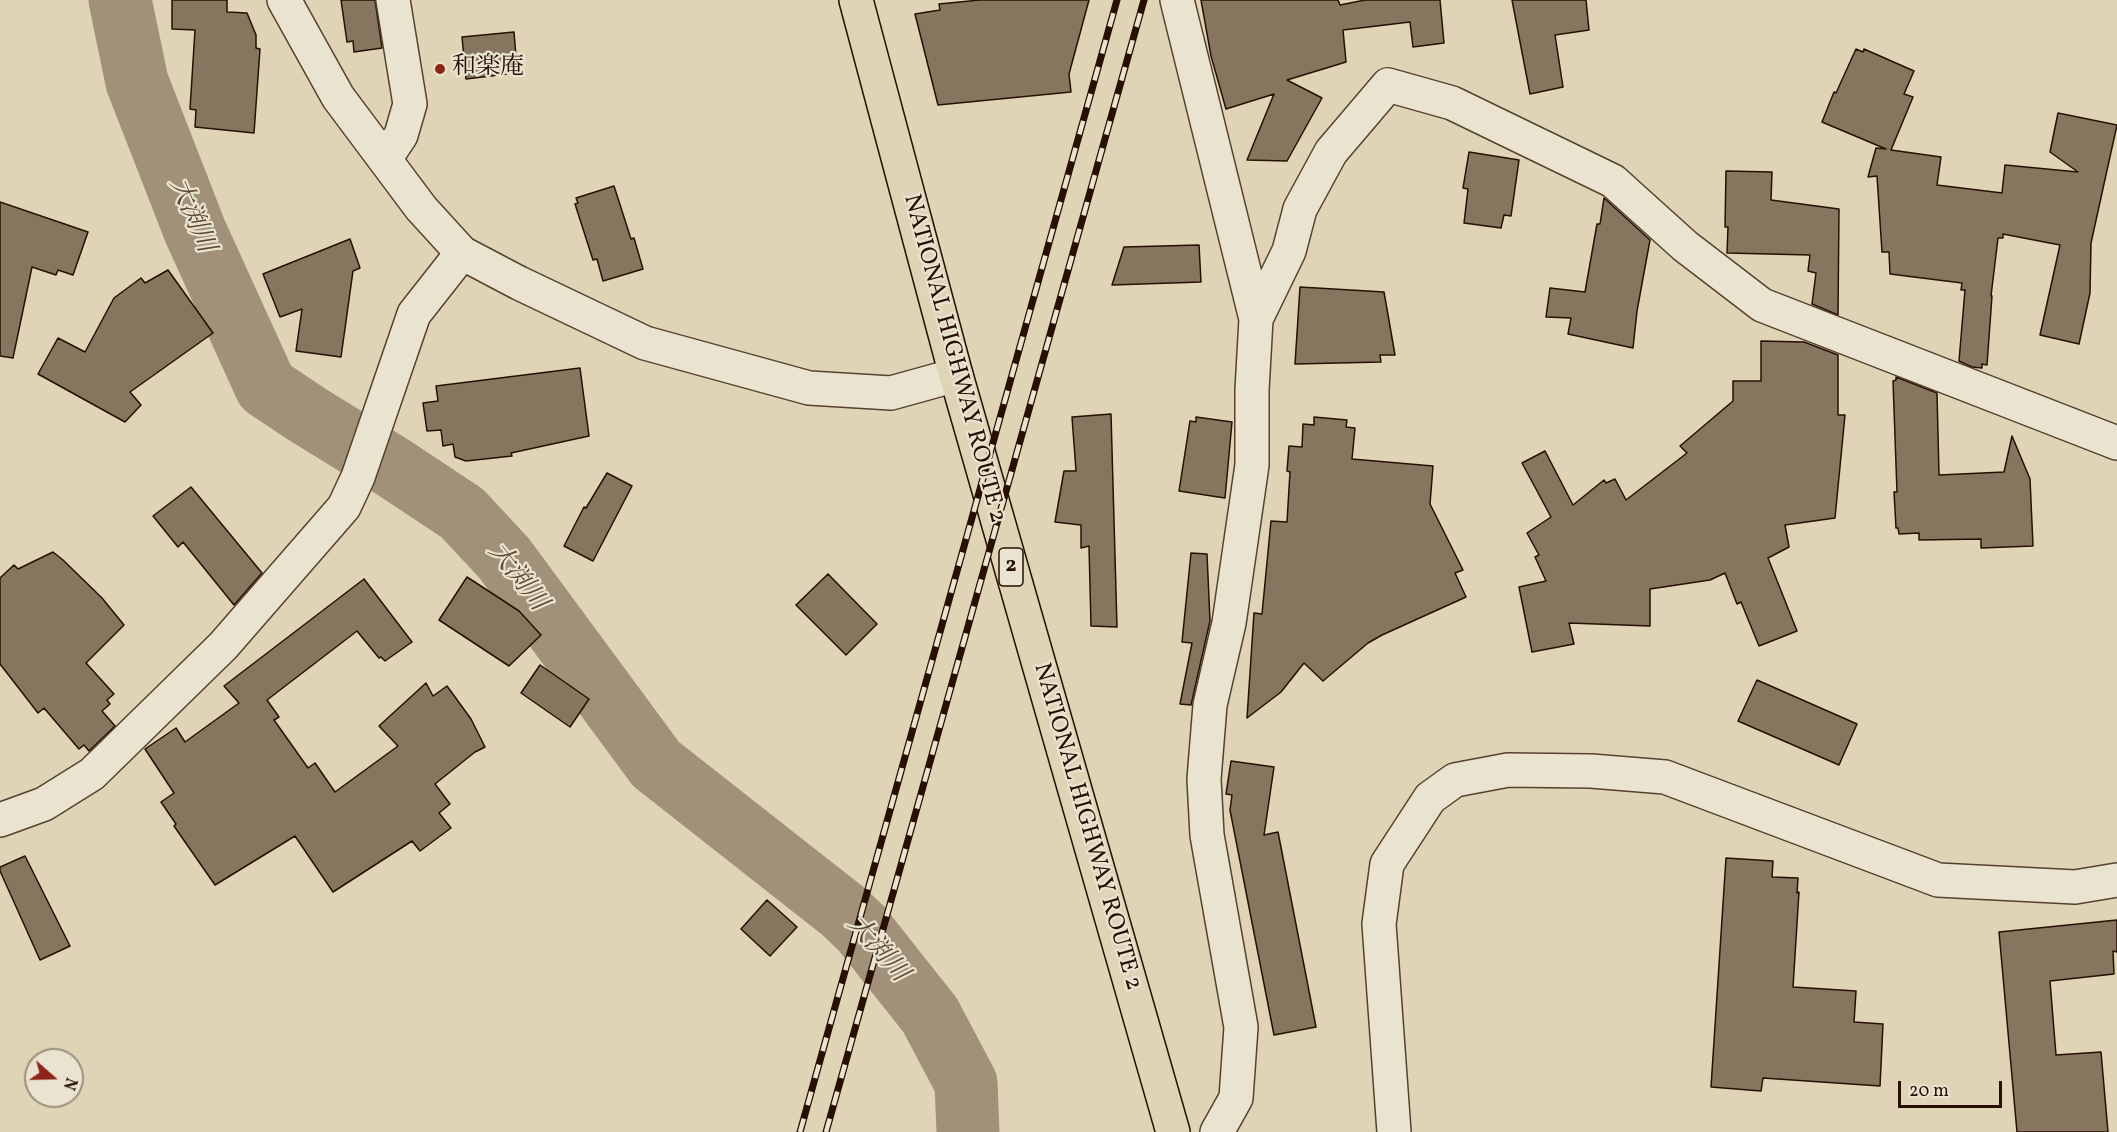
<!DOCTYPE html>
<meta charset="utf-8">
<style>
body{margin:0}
#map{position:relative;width:2117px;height:1132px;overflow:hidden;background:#dfd4b6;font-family:Vollkorn,serif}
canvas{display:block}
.north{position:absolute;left:24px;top:1048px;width:60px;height:60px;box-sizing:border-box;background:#eae3d0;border:2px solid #9c8f7d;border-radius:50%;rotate:110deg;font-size:16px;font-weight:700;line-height:24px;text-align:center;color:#271000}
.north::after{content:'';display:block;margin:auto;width:21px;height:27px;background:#8f2418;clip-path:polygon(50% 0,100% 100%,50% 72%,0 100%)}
.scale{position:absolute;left:1898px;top:1081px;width:104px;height:27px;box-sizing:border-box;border:3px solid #271000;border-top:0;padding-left:8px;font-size:18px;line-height:21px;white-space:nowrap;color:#271000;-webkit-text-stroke:4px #eae3d0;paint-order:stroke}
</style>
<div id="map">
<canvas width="2117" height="1132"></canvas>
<div class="north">N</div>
<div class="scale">20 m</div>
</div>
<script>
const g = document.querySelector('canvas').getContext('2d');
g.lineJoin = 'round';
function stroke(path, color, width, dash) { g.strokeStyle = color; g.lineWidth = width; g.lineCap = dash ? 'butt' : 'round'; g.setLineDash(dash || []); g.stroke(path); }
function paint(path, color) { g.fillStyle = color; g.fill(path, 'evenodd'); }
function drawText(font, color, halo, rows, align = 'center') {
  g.font = font + ' Vollkorn,"Noto Serif JP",serif'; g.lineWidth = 4.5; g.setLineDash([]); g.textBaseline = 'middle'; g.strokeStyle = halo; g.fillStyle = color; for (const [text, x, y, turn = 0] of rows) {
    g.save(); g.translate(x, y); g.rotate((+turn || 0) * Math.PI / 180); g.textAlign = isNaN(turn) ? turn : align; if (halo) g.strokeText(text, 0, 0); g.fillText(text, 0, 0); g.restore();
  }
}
stroke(new Path2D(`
 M120 0 137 82 195 231 266 387 308 415 391 466 462 513 504 558 656 764 843 911 861 928 930 1015 966 1083 968 1132`), '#a09178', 63);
const building = new Path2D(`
 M172 0H227V12L247 13 256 35V48L260 49 254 133 195 127 196 110 190 109 195 30 172 29Z
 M341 0H375L382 48 354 52 353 41 347 42Z
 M980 0H1089L1069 74 1071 92 938 105 915 14 940 10 939 4Z
 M1201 0H1338L1340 5 1365 0H1440L1444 43 1413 47 1410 22 1343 30 1346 62 1287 80 1322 98 1287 161 1247 160 1274 94 1226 109 1211 56Z
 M1512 0H1586L1589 30 1555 35 1563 87 1530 94Z
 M514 32 517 69 507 70V74L466 79 462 37Z
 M1856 49 1863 52 1864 49 1914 71 1904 94 1913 97 1891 150 1941 157 1937 185 2002 193 2005 165 2078 172 2050 152 2058 113 2117 125 2091 243 2090 293 2079 344 2040 335 2060 245 2003 234V238H1998L1991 296H1992L1987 365 1982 364V368L1972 367 1959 361 1965 290H1961L1962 283 1890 274 1889 252H1882L1877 176 1868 177 1876 148 1886 149 1822 122 1834 92 1836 93Z
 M1469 152 1519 160 1511 216 1504 215 1501 228 1464 223 1468 189 1463 188Z
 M1726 171 1772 172 1771 200 1839 209 1838 315 1812 304 1816 273 1808 271 1810 255 1727 253 1728 227H1725Z
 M614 186 631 239 634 238 643 269 603 281 597 259 593 260 575 204 578 203 576 198Z
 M1604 198 1650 240 1637 311 1633 348 1568 334 1571 318 1546 317 1550 288 1585 292 1597 224H1600Z
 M0 202 88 232 73 275 58 270 56 275 32 267 13 358 0 356Z
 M350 239 360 268 353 271 341 357 296 351 302 309 280 317 263 274Z
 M1199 245 1201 282 1112 285 1124 247Z
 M168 270 213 333 130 392 141 405 125 422 38 374 58 338 85 352 114 298 141 278 145 283Z
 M1300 287 1384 292 1395 355H1380L1381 362 1295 364Z
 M1761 341 1804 342 1838 355V415H1845L1835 518 1785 525 1789 547 1768 558 1797 631 1759 646 1741 602 1737 604 1725 573 1710 580 1650 589V626L1569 623 1574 644 1532 652 1519 587 1546 581 1535 557 1539 555 1527 533 1551 517 1522 463 1545 451 1573 505 1604 480 1606 483 1615 479 1626 500 1687 453 1680 446 1733 401V381H1761Z
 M580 368 589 436 511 453 512 456 466 461 455 457 453 444 443 446 441 430 427 431 423 403 438 401 436 386Z
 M1896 377 1937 393 1939 475 2004 472 2012 436 2030 479 2033 546 1981 548V539L1919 540V533L1899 534 1898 528H1896L1894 492H1897L1893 381 1896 380Z
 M1111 414 1117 627 1091 626 1089 546 1081 548V525L1055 522 1064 471H1076L1072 417Z
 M1196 417 1232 422 1225 498 1179 491 1190 421 1196 422Z
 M1314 417 1347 420 1346 427 1355 428 1352 459 1433 466 1430 504 1463 570 1455 573 1466 597 1382 635 1368 643 1323 681 1304 663 1281 692 1247 718 1254 613 1262 614 1271 521 1287 522 1290 472 1287 471 1289 446 1302 447 1303 424 1314 425Z
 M607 473 632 486 593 561 564 546 584 507 586 508Z
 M191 487 262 573 234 605 183 542 178 547 153 516Z
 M53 552 63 560 102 598 124 625 86 663 114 694 107 700 110 704 102 711 115 726 89 751 84 745 79 749 44 708 38 713 0 664V578L14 565 18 569Z
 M1191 553 1207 554 1210 621 1191 705 1180 704 1192 643 1182 642Z
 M828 574 877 624 846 655 796 605Z
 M467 577 519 611 541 635 509 666 439 620Z
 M364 579 412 642 385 661 381 657 379 658 357 631 267 700 279 717 274 720 308 768 315 763 335 792 398 746 379 726 426 683 433 696 447 686 471 719 485 747 475 752 435 784 450 804 439 813 451 828 420 851 412 841 333 892 295 836 215 885 174 826 176 824 161 802 174 793 145 749 176 728 185 742 239 703 224 686Z
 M540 665 589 699 570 727 521 693Z
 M1757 680 1857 724 1839 765 1738 721Z
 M1231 761 1274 767 1264 835 1278 832 1316 1027 1274 1035 1230 810 1232 795 1226 794Z
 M25 856 70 946 40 960 0 871V867Z
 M1726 858 1773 861 1772 877 1798 878 1797 893 1799 892 1793 987 1856 991 1854 1022 1883 1024 1880 1086 1763 1078 1761 1091 1711 1087Z
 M767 900 797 927 770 956 741 929Z
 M2117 920V952L2113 951 2114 974 2050 981 2056 1055 2101 1052 2108 1132H2017L1999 932Z`);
paint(building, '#87765f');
stroke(building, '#271000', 1.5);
const minor = new Path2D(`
 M1177 0 1256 319 1252 390V465L1229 623 1210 705 1204 779 1207 835 1241 1027 1236 1098 1217 1132
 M385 159 401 135 410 104 393 0
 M1256 319 1289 251 1300 209 1331 152 1388 85 1452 103 1613 181 1685 246 1762 305 2117 443
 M0 820 44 804 92 774 223 646 344 507 358 477 414 314 462 253
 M1394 1132 1379 924 1387 864 1430 798 1455 780 1508 770 1591 771 1665 777 1938 880 2075 887 2117 880`);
const tertiary = new Path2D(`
 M284 0 338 97 421 208 462 253 519 283 645 343 809 388 891 393 956 375`);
const trunk = new Path2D(`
 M856 0 956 375 1173 1132`);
stroke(minor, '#55412e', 36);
stroke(tertiary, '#55412e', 36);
stroke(trunk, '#271000', 36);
stroke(minor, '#eae3d0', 33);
stroke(tertiary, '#eae3d0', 33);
stroke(trunk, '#dfd4b6', 33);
const rail = new Path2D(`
 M800 1132 1117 0
 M826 1132 1144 0`);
stroke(rail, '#271000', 7);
stroke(rail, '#eae3d0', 4.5, [14]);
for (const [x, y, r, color] of [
 [440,69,6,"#8f2418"]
]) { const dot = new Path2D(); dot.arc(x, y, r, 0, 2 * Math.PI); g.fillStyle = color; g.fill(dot); stroke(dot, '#eae3d0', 2); }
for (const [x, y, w] of [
 [1011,567,24]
]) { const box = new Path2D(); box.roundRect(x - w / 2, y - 19, w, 38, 4.5); g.fillStyle = '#eae3d0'; g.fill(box); stroke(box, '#271000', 1.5); }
drawText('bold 22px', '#271000', null, [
 ["2",1011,567]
]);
drawText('24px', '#271000', '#eae3d0', [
 ["和楽庵",452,69]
], 'left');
drawText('24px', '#271000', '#eae3d0', [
 ["NATIONAL HIGHWAY ROUTE 2",953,359,75],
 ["NATIONAL HIGHWAY ROUTE 2",1086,827,74]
]);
drawText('italic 26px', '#5d4a36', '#eae3d0', [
 ["大渕川",190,216,67],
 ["大渕川",516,578,52],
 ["大渕川",876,950,49]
]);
</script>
